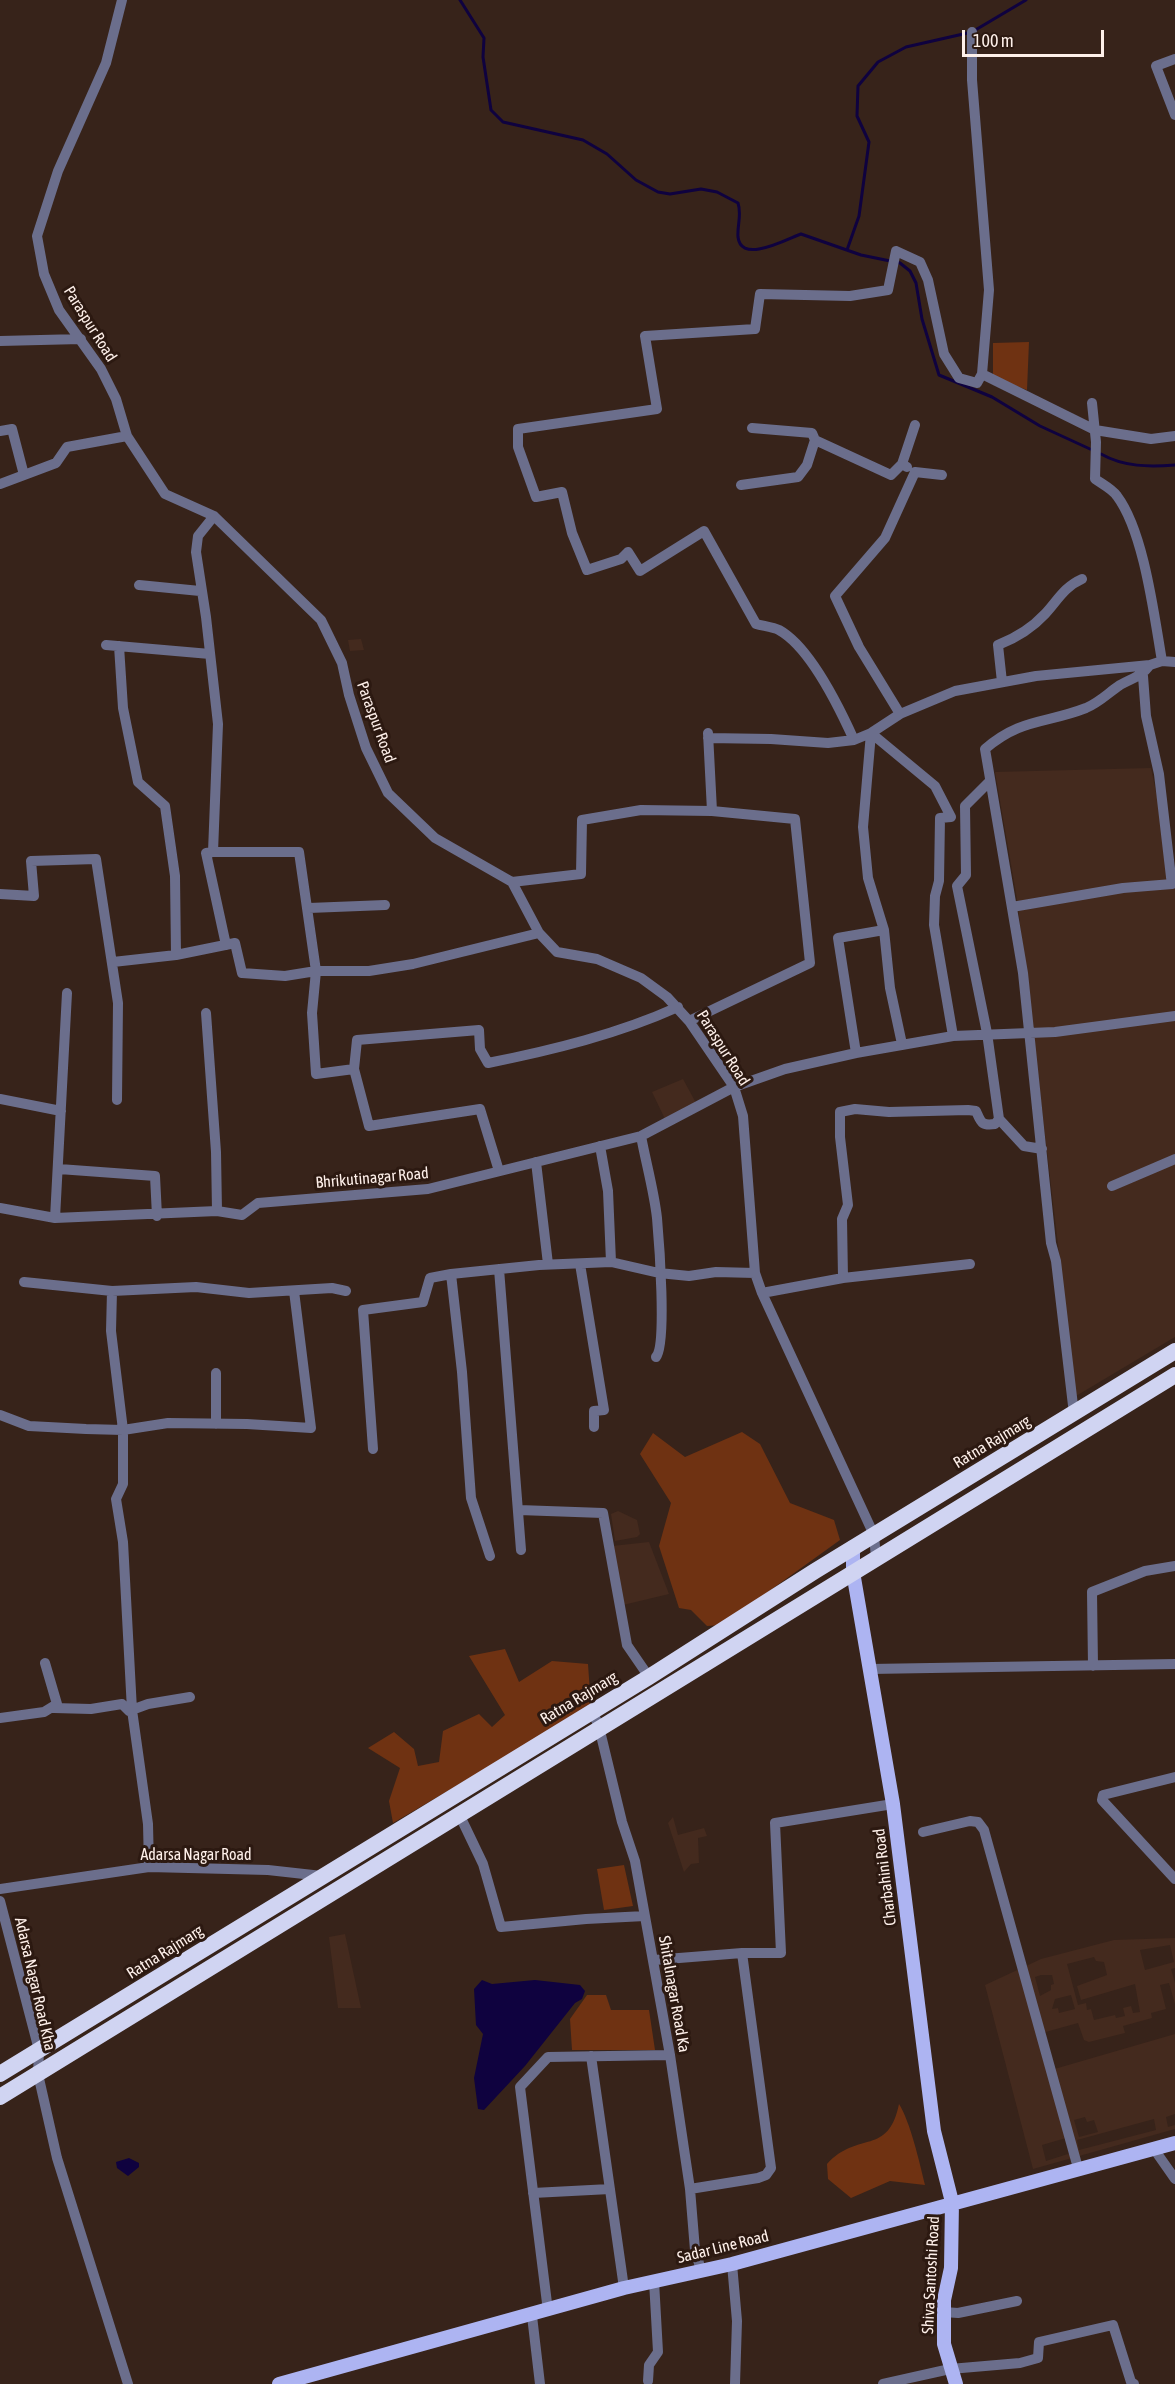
<!DOCTYPE html>
<style>
body{margin:0}
#map{position:relative;width:1175px;height:2384px;overflow:hidden;background:#37231a;font-family:"Asap Condensed",sans-serif}
canvas{display:block}
.scale{position:absolute;left:962px;top:30px;width:142px;height:27px;box-sizing:border-box;border:3px solid #fef0ea;border-top:0;padding-left:8px;font-size:18px;line-height:21px;white-space:nowrap;color:#fef0ea;-webkit-text-stroke:4px #2c1911;paint-order:stroke}
</style>
<div id="map">
<canvas width="1175" height="2384"></canvas>
<div class="scale">100 m</div>
</div>
<script>
const g = document.querySelector('canvas').getContext('2d');
g.lineJoin = 'round';
function paint(path, color) { g.fillStyle = color; g.fill(path, 'evenodd'); }
function stroke(path, color, width, dash) { g.strokeStyle = color; g.lineWidth = width; g.lineCap = dash ? 'butt' : 'round'; g.setLineDash(dash || []); g.stroke(path); }
function drawText(font, color, halo, rows, align = 'center') {
  g.font = font + ' "Asap Condensed",sans-serif'; g.lineWidth = 6; g.setLineDash([]); g.textBaseline = 'middle'; g.strokeStyle = halo; g.fillStyle = color; for (const [text, x, y, turn = 0] of rows) {
    g.save(); g.translate(x, y); g.rotate((+turn || 0) * Math.PI / 180); g.textAlign = isNaN(turn) ? turn : align; if (halo) g.strokeText(text, 0, 0); g.fillText(text, 0, 0); g.restore();
  }
}
paint(new Path2D(`
 M361 639 364 650 350 651 348 640Z
 M1151 768 1173 874H1175V1337L1076 1396 1017 899 995 772Z
 M683 1079 696 1103 665 1119 652 1092Z
 M618 1511 637 1520 640 1534 637 1537 615 1541 611 1514Z
 M649 1542 669 1594 623 1605 612 1546Z
 M673 1817 678 1835 704 1828 707 1836 698 1838 699 1863 691 1864 684 1872 668 1823Z
 M345 1934 361 2008H338L329 1937Z
 M1175 1938V1968L1171 1969 1175 1983V2004L1169 1983 1160 1985 1166 2009 1151 2013 1152 2018 1123 2026 1125 2033 1089 2042 1084 2040 1078 2023 1042 2033 1051 2070 1175 2034V2114L1166 2117 1168 2127 1175 2125V2129L1033 2169 985 1985 1041 1959 1114 1940ZM1170 1945 1174 1962 1145 1970 1140 1950ZM1094 1957 1096 1961 1104 1962 1107 1975 1077 1986 1081 2000 1135 1984 1140 2012 1133 2013 1131 2006 1123 2008 1125 2016 1116 2018 1115 2015 1094 2020 1091 2009 1087 2010 1086 2003 1078 2005 1067 1964ZM1041 1975H1052L1054 1984 1051 1985V1990L1040 1996 1035 1977ZM1071 1995 1075 2009 1059 2013 1058 2008 1052 2009 1055 1999ZM1085 2117 1087 2122 1094 2120 1098 2132 1079 2137 1074 2120ZM1154 2119 1156 2130 1079 2150 1077 2140ZM1066 2138 1071 2153 1046 2161 1042 2145Z`), '#442a1e');
paint(new Path2D(`
 M1029 342 1027 390 993 377V343Z
 M742 1432 760 1444 790 1503 834 1520 840 1540 722 1625 707 1626 691 1610 679 1608 659 1546 671 1503 640 1454 653 1433 685 1457Z
 M505 1649 519 1682 552 1661 588 1664 591 1707 393 1823 389 1801 400 1768 368 1748 394 1732 414 1749 418 1766 439 1762 443 1731 479 1714 492 1727 505 1715 469 1656Z
 M624 1865 633 1906 604 1910 597 1869Z
 M587 1995H606L611 2010H649L655 2050H572L570 2019Z
 M899 2104C910 2121 920 2164 925 2185L890 2181 851 2198 828 2179 827 2164C858 2130 888 2157 899 2104Z`), '#6f3212');
paint(new Path2D(`
 M482 1980 492 1984 535 1980 580 1985 585 1991 582 1999 575 2003 525 2066 484 2110 478 2109 474 2078 483 2034 476 2025 474 1989Z
 M129 2158 139 2163V2167L128 2176 117 2168 116 2162Z`), '#0f023f');
stroke(new Path2D(`
 M460 0 484 38 483 57 491 110 503 122 583 140 607 154 636 180 658 192 670 194 701 189 717 192 738 203C742 215 737 225 738 237 741 265 789 238 801 234L861 255 900 263 910 271 916 283 922 319 939 375 992 397 1040 426 1090 449
 M847 250 859 216 869 142 857 116 858 86 878 62 906 47 972 32 1026 0
 M1101 454C1124 467 1149 467 1175 465`), '#0f023f', 3);
stroke(new Path2D(`
 M122 0 106 63 58 171 37 236 44 274 59 310 101 369 116 399 127 436 165 494 214 516 321 620 342 663 349 695 366 748 388 793 435 838 512 882 539 933 557 952 597 959 641 978 667 997 689 1021 734 1087 743 1116 755 1273 762 1293 874 1535 876 1558
 M972 32V80L989 290 982 374 1095 430 1151 439 1175 436
 M1175 59 1156 66 1175 115
 M0 341 81 339
 M1092 403 1096 442 1095 479C1102 484 1112 489 1117 496 1144 532 1154 615 1162 661
 M752 428 812 433 815 440
 M0 431 12 429 24 475
 M907 467 902 464 915 425
 M0 484 56 463 67 447 127 436
 M741 485 798 477 807 465 815 440 891 475 902 464
 M139 585 200 591
 M106 645 210 654
 M119 646 123 708 138 782 165 806 175 876 176 955 235 943 242 973 285 976 316 971 299 852H213L218 724 206 617 196 552 198 536 214 516
 M1143 676 1146 716 1159 774 1171 877 1172 884 1175 883
 M1002 682 998 645C1016 638 1032 628 1045 614 1058 600 1064 587 1082 579
 M900 714 859 647 835 596 885 538 915 472 942 475
 M708 738 771 739 828 743 854 740 871 733 900 714 955 691 1036 676 1150 665 1162 661 1175 662
 M854 740C840 709 810 647 779 630 773 627 763 626 756 624L704 531 640 571 628 552 621 559 587 570 572 533 562 492 536 497 518 447V429L657 409 645 336 755 329 760 294 850 296 888 290 896 251 920 262 928 280 944 354 959 378 977 383 982 374
 M990 781 965 806 966 875 957 886 987 1033 999 1119 1024 1146 1042 1149
 M213 852 206 853 226 945
 M512 882 581 874 582 820 641 810 712 811
 M0 894 34 896 31 861 96 859 118 1003 117 1100
 M1012 907 1123 888 1172 884
 M309 908 385 905
 M539 933 413 964 369 971H316L312 1013 316 1074 354 1069 357 1040 479 1030 480 1049 488 1063C553 1050 618 1034 678 1007
 M113 962 176 955
 M206 1013 216 1152 217 1211
 M689 1021 810 963 795 819 712 811 708 733
 M902 1044 890 988 884 930 868 878 863 827 871 733 935 786 951 817 940 818 939 881 935 896 934 925 953 1036
 M856 1053 838 938 884 930
 M354 1069 369 1126 480 1109 499 1171
 M0 1099 61 1111
 M641 1136C646 1163 654 1191 657 1218 659 1240 667 1345 656 1357
 M600 1146 608 1191 611 1262
 M536 1162 548 1264
 M59 1169 155 1176 157 1216
 M1112 1186 1175 1159
 M0 1208 55 1218 217 1211 242 1215 258 1203 428 1189 641 1136 734 1087 785 1069 856 1053 953 1036 1055 1032 1175 1016
 M55 1218 67 993
 M580 1264 604 1410 594 1411V1427
 M499 1269 521 1550
 M843 1278 842 1219 848 1205 840 1137V1112L855 1109 889 1112 968 1110 976 1111C981 1122 981 1126 995 1124L999 1119
 M24 1282 112 1291
 M762 1293 843 1278 970 1264
 M1074 1414 1056 1261 1051 1243 1023 973 985 749C1021 718 1045 724 1086 708 1100 702 1108 693 1120 685 1132 678 1141 677 1150 665
 M0 1415 29 1426 86 1429 123 1430 168 1423 247 1424 311 1428 294 1291
 M216 1424V1373
 M373 1449 363 1310 423 1302 430 1278 451 1274
 M519 1510 603 1513 627 1645 649 1677
 M490 1556 471 1498 462 1372 451 1274 539 1265 611 1262 659 1273 689 1276 716 1272 755 1273
 M1093 1666 1092 1592 1145 1571 1175 1566
 M870 1669 1175 1664
 M54 1708 91 1709 122 1704 129 1711 148 1704 190 1697
 M592 1710 599 1727 622 1822 635 1861 670 2055 690 2189 695 2250 701 2270
 M0 1718 44 1712 57 1704 45 1663
 M1175 1777 1103 1795 1102 1800 1175 1879
 M460 1816 483 1864 501 1927 586 1919 645 1916
 M923 1832 970 1821 978 1822 984 1830 1078 2168
 M149 1867 148 1824 132 1710 123 1542 116 1499 123 1484V1430L111 1331 112 1291 196 1287 249 1293 332 1288 346 1291
 M0 1889 149 1867 268 1870 322 1876
 M0 1901 39 2050 38 2074 57 2158 128 2384
 M742 1953H781L775 1823 893 1804
 M654 1960 742 1953 771 2168 766 2175 758 2178 690 2189
 M591 2056 624 2288
 M1154 2149 1175 2179
 M533 2193 610 2189
 M732 2264 737 2321 735 2384
 M548 2311 520 2087 548 2057 670 2055
 M944 2312 958 2313 1017 2301
 M532 2316 540 2384
 M648 2381 649 2365 658 2352 654 2281
 M883 2384 950 2369 1020 2363 1038 2358 1039 2342 1113 2325 1131 2382 1134 2384`), '#6b6e8c', 10);
stroke(new Path2D(`
 M853 1547V1572L893 1804 934 2131 952 2202 951 2268 944 2300V2344L956 2384
 M279 2384 624 2288 732 2264 1175 2143`), '#adb4f2', 14);
stroke(new Path2D(`
 M0 2074 649 1677 815 1571 1175 1351
 M0 2097 1175 1375`), '#d0d4f2', 16);
drawText('16px', '#fef0ea', '#2c1911', [
 ["Paraspur Road",90,324,58],
 ["Paraspur Road",376,722,70],
 ["Paraspur Road",723,1048,58],
 ["Bhrikutinagar Road",372,1178,-5],
 ["Ratna Rajmarg",992,1442,-31],
 ["Ratna Rajmarg",579,1698,-31],
 ["Adarsa Nagar Road",196,1855],
 ["Charbahini Road",885,1877,-97],
 ["Ratna Rajmarg",165,1952,-32],
 ["Adarsa Nagar Road Kha",35,1984,77],
 ["Shitalnagar Road Ka",674,1994,80],
 ["Sadar Line Road",723,2247,-14],
 ["Shiva Santoshi Road",931,2275,-87]
]);
</script>
